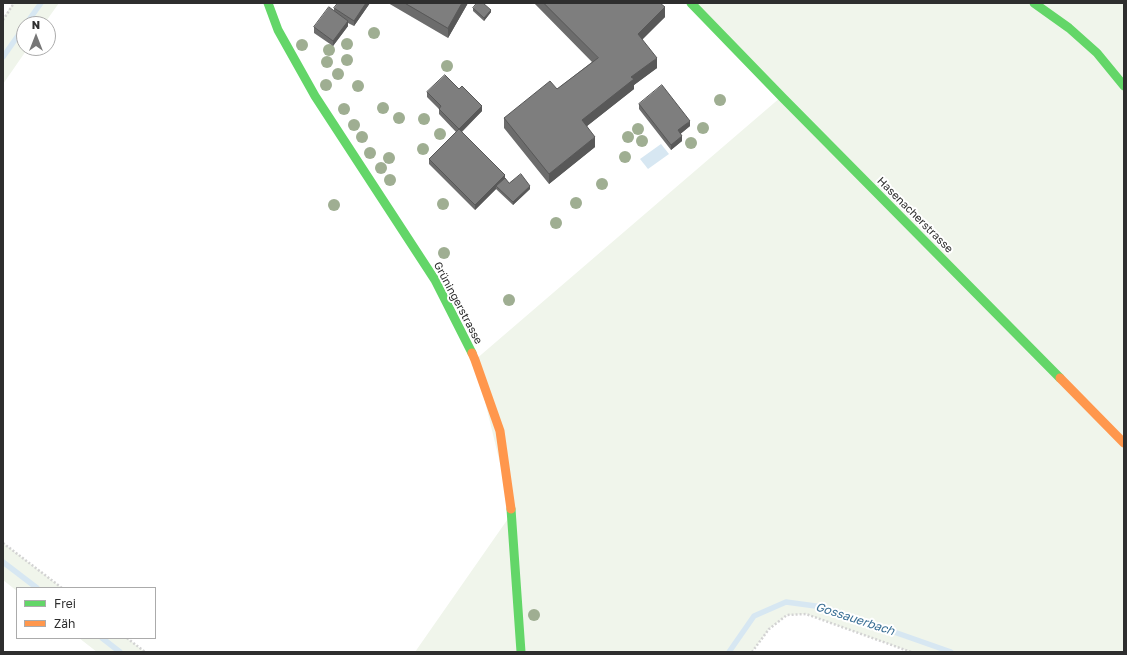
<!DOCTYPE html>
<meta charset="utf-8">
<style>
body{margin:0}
#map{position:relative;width:1127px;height:655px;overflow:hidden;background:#fff;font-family:"Golos Text",sans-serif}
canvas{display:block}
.frame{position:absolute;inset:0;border:4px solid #2e2e2e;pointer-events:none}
.legend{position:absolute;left:16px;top:587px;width:140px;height:52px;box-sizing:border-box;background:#fff;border:1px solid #ababab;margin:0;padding:5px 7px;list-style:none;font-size:12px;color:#2e2e2e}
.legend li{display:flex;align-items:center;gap:8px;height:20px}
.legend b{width:20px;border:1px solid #ababab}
.north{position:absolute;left:16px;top:16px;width:40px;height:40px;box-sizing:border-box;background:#fff;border:1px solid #ababab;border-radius:50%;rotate:0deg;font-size:11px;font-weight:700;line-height:16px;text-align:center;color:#2e2e2e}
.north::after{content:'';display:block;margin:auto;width:14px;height:18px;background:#777;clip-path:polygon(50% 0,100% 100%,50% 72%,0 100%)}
</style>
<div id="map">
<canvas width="1127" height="655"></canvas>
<div class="frame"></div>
<ul class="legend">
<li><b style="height:5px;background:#63d668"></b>Frei</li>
<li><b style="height:5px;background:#ff974d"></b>Zäh</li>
</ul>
<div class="north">N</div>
</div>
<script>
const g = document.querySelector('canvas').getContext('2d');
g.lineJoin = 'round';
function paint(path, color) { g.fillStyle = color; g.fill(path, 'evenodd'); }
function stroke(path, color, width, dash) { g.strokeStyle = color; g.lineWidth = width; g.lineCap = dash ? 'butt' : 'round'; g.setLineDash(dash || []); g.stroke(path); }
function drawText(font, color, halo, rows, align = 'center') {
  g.font = font + ' "Golos Text",sans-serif'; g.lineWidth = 4; g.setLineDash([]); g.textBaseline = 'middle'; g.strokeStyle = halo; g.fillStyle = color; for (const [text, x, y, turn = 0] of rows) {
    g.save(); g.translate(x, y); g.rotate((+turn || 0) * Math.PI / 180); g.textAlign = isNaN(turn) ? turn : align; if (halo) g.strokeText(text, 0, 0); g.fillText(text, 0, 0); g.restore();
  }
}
paint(new Path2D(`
 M13 3H59L44 24H24V48H28L3 84V18Z
 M691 3H1124V652H911L806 614 787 615 769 629 752 652H415L512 513 475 360 781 97Z
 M3 543 62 588H17V591L3 580Z
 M79 638H127L145 652H97Z`), '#f0f5eb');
paint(new Path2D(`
 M661 144 669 154 648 169 640 159Z`), '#d7e7f2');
stroke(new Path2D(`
 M26 24 41 3
 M3 57 24 27
 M3 562 37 588
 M102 638 120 652
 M729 652 754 616 786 602 823 607 951 652`), '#d7e7f2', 5.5);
stroke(new Path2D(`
 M3 20 14 3
 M3 543 62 588
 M127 638 145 652
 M752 652 769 629 787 615 806 614 911 652`), '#d3d3d3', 2.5, [2, 2]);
stroke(new Path2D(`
 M268 3 278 30 315 96 435 280 472 353
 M691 3 782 97 1060 378
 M1034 3 1069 28 1097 53 1124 86
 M511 509 521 652`), '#63d668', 9);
stroke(new Path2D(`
 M472 353 475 360 500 431 511 509
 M1060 378 1124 443`), '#ff974d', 9);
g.fillStyle = '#9fae92';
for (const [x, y] of [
 [374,33],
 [347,44],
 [302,45],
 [329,50],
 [347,60],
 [327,62],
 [447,66],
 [338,74],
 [326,85],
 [358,86],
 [720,100],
 [383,108],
 [344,109],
 [399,118],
 [424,119],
 [354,125],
 [703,128],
 [638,129],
 [440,134],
 [362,137],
 [628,137],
 [642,141],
 [691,143],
 [423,149],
 [370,153],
 [625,157],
 [389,158],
 [381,168],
 [390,180],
 [602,184],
 [576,203],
 [443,204],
 [334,205],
 [556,223],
 [444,253],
 [509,300],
 [534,615]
]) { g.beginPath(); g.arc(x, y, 6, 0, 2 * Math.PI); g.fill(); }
paint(new Path2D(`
 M370 3 354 26 348 23V26L333 46 314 33V27L334 11V8Z
 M388 3H468L448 38Z
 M534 3H660L665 17 642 39 657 68 634 85V89L587 126 595 147 549 184 504 128V118L557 89 592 62Z
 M473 8 491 12 484 21 473 11Z
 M459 89 482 111 462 132 509 183 530 189 513 205 496 189 475 210 429 164V159L456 132 439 114V109L427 97V92Z
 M639 104 690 126 680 134 682 141 671 150 639 109Z`), '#6c6c6c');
paint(new Path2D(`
 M366 3H370L354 26V21Z
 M462 3H468L448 38V28Z
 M665 7V17L638 44V34Z
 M491 10V12L484 21V18Z
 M348 21V26L333 46V41Z
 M657 58V68L634 85V89L582 130V120L631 77Z
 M482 106V111L459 134V129Z
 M690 121V126L678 136V130Z
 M682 136V141L671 150V145Z
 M595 137V147L549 184V174Z
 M505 175V181L496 186V189L475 210V205Z
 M530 186V189L513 205V202Z`), '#585858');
const building = new Path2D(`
 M338 3H366L354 21 334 8Z
 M405 3H462L448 28Z
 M477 3H483L491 10 484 18 473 8Z
 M544 3H660L665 7 638 34 657 58 631 77 634 79 582 120 595 137 549 174 504 118 550 81 557 89 598 58Z
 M329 7 348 21 333 41 314 27Z
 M445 75 459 89 462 86 482 106 459 129 505 175 475 205 429 159 459 129 439 109 441 106 427 92Z
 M662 85 690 121 678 130 682 136 671 145 639 104Z
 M521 174 530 186 513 202 496 186 505 178 509 183Z`);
paint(building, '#7e7e7e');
stroke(building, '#585858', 1);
drawText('11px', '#2e2e2e', '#fff', [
 ["Hasenacherstrasse",915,215,45],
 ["Grüningerstrasse",458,303,62]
]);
drawText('italic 12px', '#386e94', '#fff', [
 ["Gossauerbach",855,619,18]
]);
</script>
